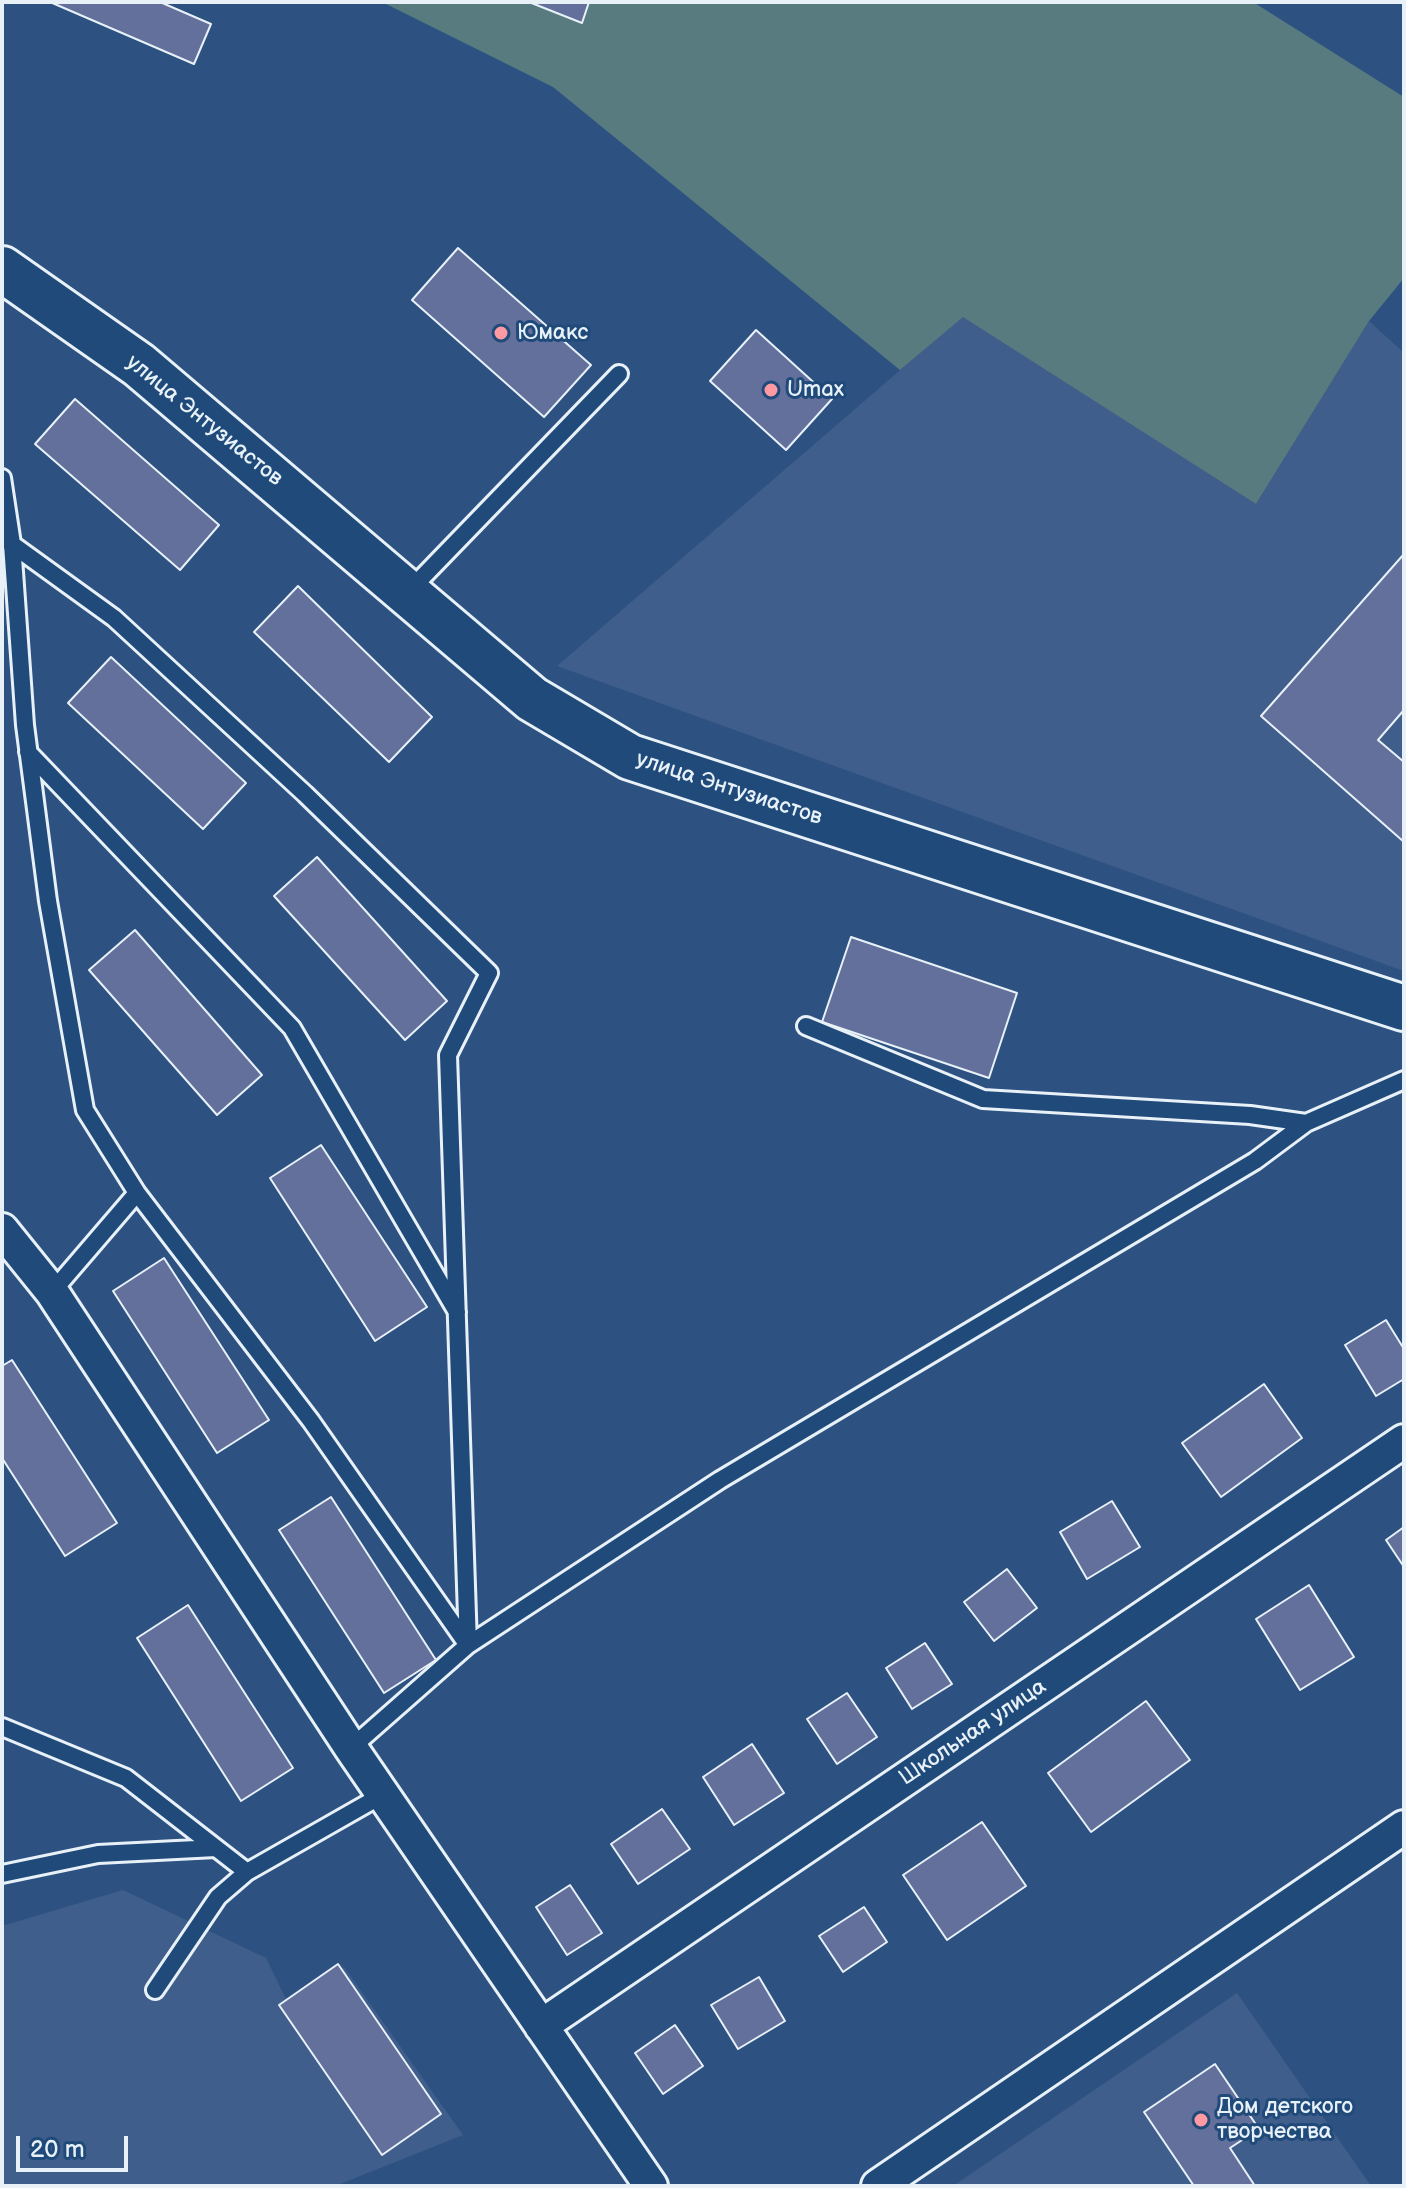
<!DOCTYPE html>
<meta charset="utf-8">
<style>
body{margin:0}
#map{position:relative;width:1406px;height:2188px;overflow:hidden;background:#2d5281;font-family:"Balsamiq Sans",sans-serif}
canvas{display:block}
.frame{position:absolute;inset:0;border:4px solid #e8f1f8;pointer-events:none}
.scale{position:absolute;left:16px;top:2136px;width:112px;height:36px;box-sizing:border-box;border:4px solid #e8f1f8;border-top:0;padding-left:10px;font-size:24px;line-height:28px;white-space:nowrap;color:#e8f1f8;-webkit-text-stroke:6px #1f4a7a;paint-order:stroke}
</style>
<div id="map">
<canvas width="1406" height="2188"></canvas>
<div class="frame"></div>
<div class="scale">20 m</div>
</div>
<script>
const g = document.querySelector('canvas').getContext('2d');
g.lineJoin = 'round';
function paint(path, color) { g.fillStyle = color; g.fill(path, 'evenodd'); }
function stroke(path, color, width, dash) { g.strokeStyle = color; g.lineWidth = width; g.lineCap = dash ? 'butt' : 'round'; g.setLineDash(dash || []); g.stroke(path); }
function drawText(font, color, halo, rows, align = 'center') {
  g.font = font + ' "Balsamiq Sans",sans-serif'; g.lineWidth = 6; g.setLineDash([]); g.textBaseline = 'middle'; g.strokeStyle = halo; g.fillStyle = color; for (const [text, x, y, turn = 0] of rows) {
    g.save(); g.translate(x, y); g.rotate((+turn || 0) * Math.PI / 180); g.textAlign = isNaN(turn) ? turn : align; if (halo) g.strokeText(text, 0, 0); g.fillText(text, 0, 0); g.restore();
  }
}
paint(new Path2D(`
 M963 316 1256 504 1369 321 1404 353V971L557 666Z
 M123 1890 266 1958 288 2003 344 1967 463 2135 335 2186H2V1926Z
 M1237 1993 1371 2186H953Z`), '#405e8b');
paint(new Path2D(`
 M382 2H1253L1404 97V278L1369 321 1256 504 963 317 900 370 553 87Z`), '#587b80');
const building = new Path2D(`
 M50 2H160L211 24 194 64Z
 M529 2H589L582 23Z
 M458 248 591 365 544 417 412 300Z
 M756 330 832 399 786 450 710 381Z
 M75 399 219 525 180 570 35 444Z
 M1404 554V710L1378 740 1404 762V842L1261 716Z
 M298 586 432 717 389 762 254 632Z
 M111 657 246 783 203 829 68 703Z
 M317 857 447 1001 405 1040 274 896Z
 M135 930 262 1075 217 1115 89 970Z
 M851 937 1017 993 989 1078 822 1022Z
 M321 1145 427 1307 375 1341 270 1178Z
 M164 1258 269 1420 217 1453 113 1291Z
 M1386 1320 1404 1349V1379L1376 1396 1345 1345Z
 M12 1360 117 1523 65 1556 2 1458V1366Z
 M1264 1384 1302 1438 1221 1497 1182 1443Z
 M331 1497 436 1660 384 1693 279 1530Z
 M1112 1501 1140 1547 1087 1579 1060 1532Z
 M1404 1527V1567L1386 1540Z
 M1007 1569 1037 1608 994 1641 964 1602Z
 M1309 1585 1354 1657 1300 1690 1256 1619Z
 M188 1605 293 1768 241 1801 137 1638Z
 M925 1643 952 1684 912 1709 886 1668Z
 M847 1693 877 1737 837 1764 807 1719Z
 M1146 1701 1190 1760 1091 1832 1048 1773Z
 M752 1744 784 1793 734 1825 703 1777Z
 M662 1809 690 1849 638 1884 611 1844Z
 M982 1822 1026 1886 947 1940 903 1875Z
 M570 1885 602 1933 567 1955 536 1907Z
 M864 1907 887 1942 843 1972 819 1936Z
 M338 1964 441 2114 382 2155 279 2005Z
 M759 1977 785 2021 738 2049 711 2005Z
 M675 2025 703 2066 663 2094 635 2053Z
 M1215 2064 1259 2129 1230 2148 1255 2186H1194L1144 2112Z`);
paint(building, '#63709c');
stroke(building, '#e8f1f8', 2);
const lane = new Path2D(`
 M2 478 12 544 25 725 48 901 85 1110 137 1193 311 1421 467 1644
 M2 537 114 618 305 794 489 973 448 1055 468 1645
 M409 591 619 374
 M28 752 292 1028 457 1312
 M806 1026 983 1099 1250 1115 1306 1123
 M52 1292 137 1193
 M2 1727 126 1778 247 1872
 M351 1748 468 1645 720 1480 1255 1161 1306 1123 1404 1080
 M2 1874 98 1854 216 1848
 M155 1990 218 1897 247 1872 384 1794`);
const street = new Path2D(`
 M2 1230 52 1292 351 1748 651 2186
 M541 2026 1404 1441
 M878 2186 1404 1827`);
const secondary = new Path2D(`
 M2 269 139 365 532 699 630 757 1404 1008`);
stroke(lane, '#e8f1f8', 22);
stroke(street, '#e8f1f8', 38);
stroke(secondary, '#e8f1f8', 50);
stroke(lane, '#1f4a7a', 16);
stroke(street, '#1f4a7a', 32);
stroke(secondary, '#1f4a7a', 44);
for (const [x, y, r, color] of [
 [501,333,8,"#ff9aa2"],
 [771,390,8,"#ff9aa2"],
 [1201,2120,8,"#ff9aa2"]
]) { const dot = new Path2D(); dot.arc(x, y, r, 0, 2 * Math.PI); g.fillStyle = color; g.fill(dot); stroke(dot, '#1f4a7a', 3); }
drawText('22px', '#e8f1f8', '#1f4a7a', [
 ["Юмакс",517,333],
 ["Umax",787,390],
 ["Дом детского",1217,2107],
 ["творчества",1217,2132]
], 'left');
drawText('22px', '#e8f1f8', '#1f4a7a', [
 ["улица Энтузиастов",204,421,39],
 ["улица Энтузиастов",729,789,18],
 ["Школьная улица",973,1733,-34]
]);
</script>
